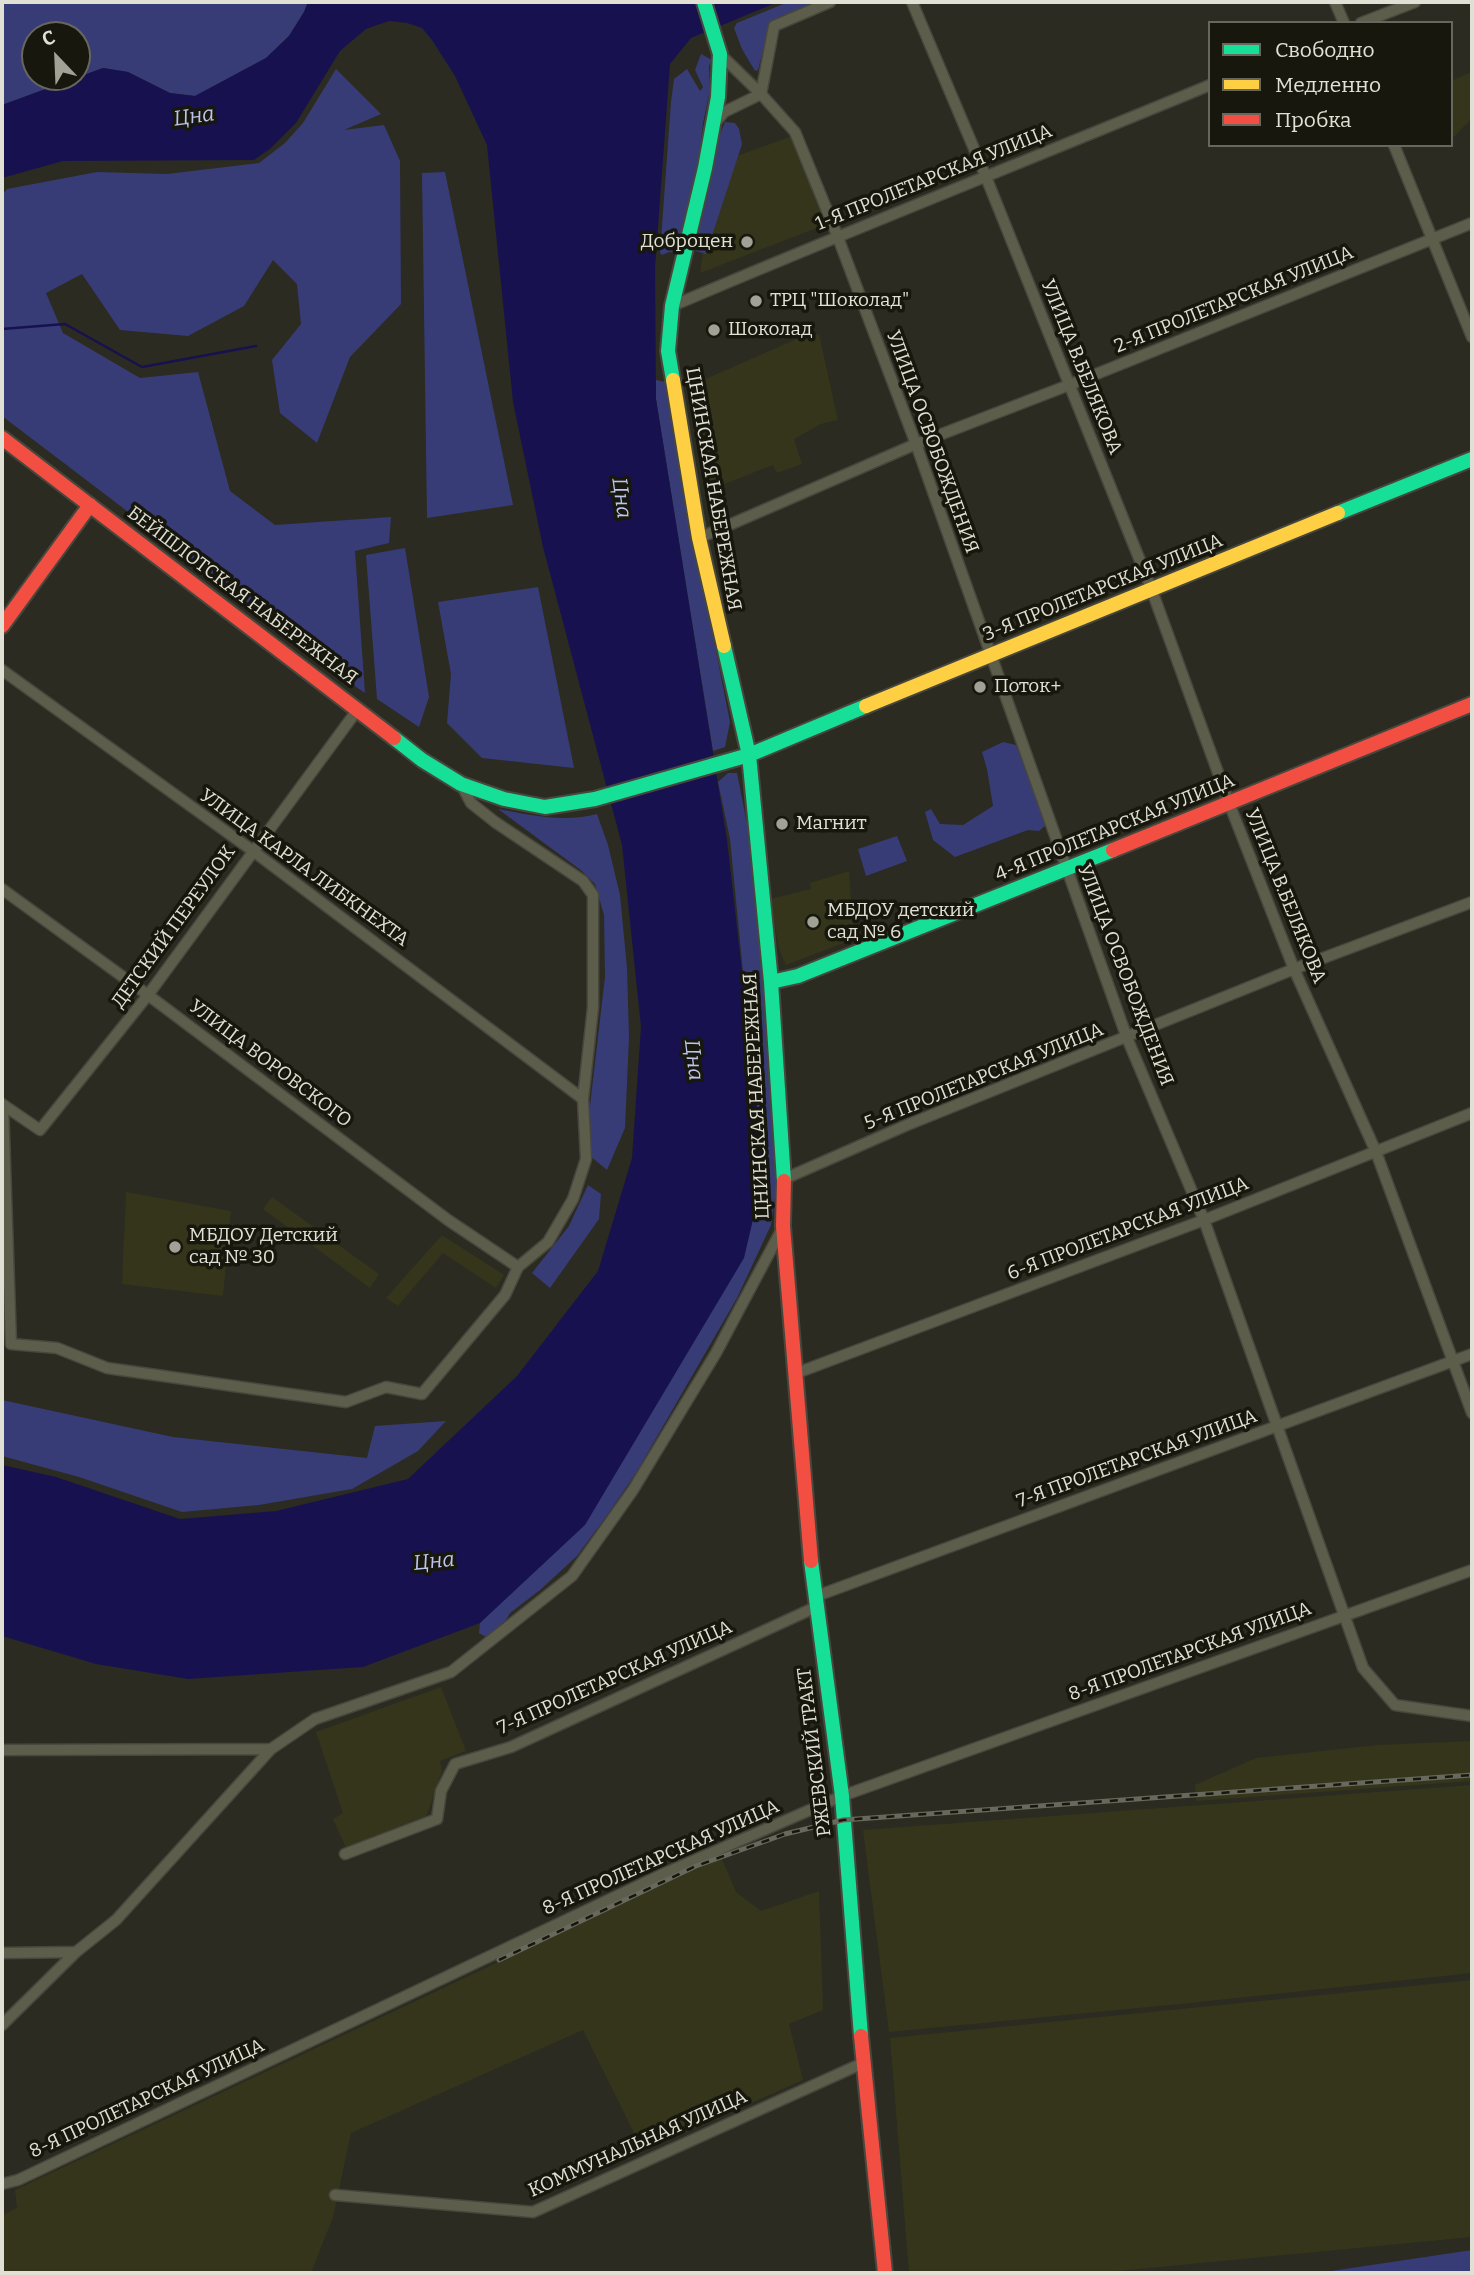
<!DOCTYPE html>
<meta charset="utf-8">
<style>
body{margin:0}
#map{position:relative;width:1474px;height:2275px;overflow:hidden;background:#2b2b21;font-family:Bitter,serif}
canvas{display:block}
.frame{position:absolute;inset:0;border:4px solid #e0e0d4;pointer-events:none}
.legend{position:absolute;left:1208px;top:21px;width:245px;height:126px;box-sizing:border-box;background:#17170e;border:2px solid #67675d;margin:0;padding:9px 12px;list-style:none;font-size:21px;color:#e0e0d4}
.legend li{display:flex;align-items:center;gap:14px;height:35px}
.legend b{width:35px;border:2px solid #67675d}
.north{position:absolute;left:21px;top:21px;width:70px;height:70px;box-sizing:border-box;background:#17170e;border:2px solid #67675d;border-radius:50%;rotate:337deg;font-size:19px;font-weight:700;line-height:28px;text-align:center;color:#e0e0d4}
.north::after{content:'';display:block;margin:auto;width:24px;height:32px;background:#a1a195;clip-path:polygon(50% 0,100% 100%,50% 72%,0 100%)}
</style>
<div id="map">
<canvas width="1474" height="2275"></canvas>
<div class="frame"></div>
<ul class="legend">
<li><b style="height:9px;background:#16e098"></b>Свободно</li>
<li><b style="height:9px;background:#ffcf43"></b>Медленно</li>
<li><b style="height:9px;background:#f24e42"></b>Пробка</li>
</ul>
<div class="north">С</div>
</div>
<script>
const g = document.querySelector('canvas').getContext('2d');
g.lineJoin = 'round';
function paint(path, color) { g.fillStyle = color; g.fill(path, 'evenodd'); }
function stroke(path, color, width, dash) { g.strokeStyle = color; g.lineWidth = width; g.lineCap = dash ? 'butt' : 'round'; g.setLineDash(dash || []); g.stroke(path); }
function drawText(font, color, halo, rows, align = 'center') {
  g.font = font + ' Bitter,serif'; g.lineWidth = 7; g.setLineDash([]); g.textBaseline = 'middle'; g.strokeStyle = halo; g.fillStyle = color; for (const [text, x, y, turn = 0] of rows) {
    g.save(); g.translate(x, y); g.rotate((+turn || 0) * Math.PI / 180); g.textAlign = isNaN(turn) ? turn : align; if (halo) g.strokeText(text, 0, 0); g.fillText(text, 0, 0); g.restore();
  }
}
paint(new Path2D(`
 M1472 72V118L1451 140V81Z
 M795 135 827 224 700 273 715 164Z
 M819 334 838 420 821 424 794 439 802 464 777 473 773 465 709 490 694 384 799 338Z
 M849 871 854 939 786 965 779 949 770 899 811 889 810 883Z
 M126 1192 231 1211 223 1296 122 1284Z
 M272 1197 379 1274 370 1288 263 1209Z
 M442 1235 504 1275 496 1288 443 1253 398 1306 386 1298Z
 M441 1687 466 1751 440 1761 442 1771 426 1817 346 1848 333 1819 343 1813 316 1732Z
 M1472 1741V1781L1196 1801 1195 1785 1256 1758 1378 1745Z
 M1472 1785V1973L1180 2004 889 2032 863 1830Z
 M721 1857 736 1892 761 1911 819 1891 823 2010 789 2024 803 2080 643 2151 583 2030 351 2133 333 2217 311 2273H2V2215L17 2208 15 2190Z
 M1472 1980V2237L1097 2273H909L890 2038Z`), '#35351c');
paint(new Path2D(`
 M2 2H308L304 12 289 36 266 58 195 96 170 93 128 72 103 68 2 105ZM35 35H77V77H35Z
 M788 2H821L768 31 758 70 755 71 742 49 734 28 737 23Z
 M701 54 712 60 709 66 710 90 703 123 697 178 676 253 669 252 662 255 660 253 671 102 674 79 687 69 700 91 703 87 695 70Z
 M336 69 381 114 344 130 384 125 400 161 401 304 350 357 317 443 280 413 272 360 301 324 297 284 273 260 244 306 188 336 120 330 82 274 46 293 63 333 140 378 198 372 230 491 275 525 391 517 389 543 355 551 365 693 258 619 173 546 2 416V195L7 189 97 172 167 174 259 163 285 143 303 123Z
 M725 122 735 123 739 129 742 144 706 254 696 251 691 241 713 151Z
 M445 172 513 505 427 518 422 173Z
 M656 380 666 382 682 480 730 722 725 747 713 751 656 399Z
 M405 548 429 697 419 727 377 699 366 555Z
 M538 587 574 768 482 758 447 723 451 674 438 602Z
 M1003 742 1016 745 1046 825 1039 831 1028 830 955 857 933 840 925 812 931 809 940 824 963 825 993 806 987 769 982 752Z
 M728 773H737L752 849 766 1006 768 1066 772 1089 777 1183 771 1225 737 1298 636 1473 608 1514 577 1556 540 1590 510 1613 506 1620 486 1637 479 1633 480 1623 763 1177 730 839 718 782Z
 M498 809C530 815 565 823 597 814L608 845 620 895 627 968 629 1037 625 1128 607 1170 589 1155V1114L605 977 604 915 595 884 582 871Z
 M897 836 907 861 866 876 858 849Z
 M588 1185 601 1194 599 1219 550 1288 532 1273 569 1226Z
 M2 1400 173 1437 367 1458 375 1426 446 1421 418 1451 352 1489 259 1505 182 1512 79 1477 2 1456Z
 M1472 2250V2273H1317H1318Z`), '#373c77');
paint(new Path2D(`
 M308 2H778L691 38 670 64 655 268 656 399 727 840 756 1094 763 1177 744 1258 585 1525 480 1623 363 1667 188 1679 96 1664 2 1636V1465L56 1477 180 1519 276 1511 408 1479 517 1376 598 1271 632 1158 641 1027 622 845 543 547 513 402 487 145 455 76 432 40 422 28 407 23 389 21 366 29 340 51 296 123 270 149 254 160 63 161 2 178V105L103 68 128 72 170 93 195 96 266 58 289 36 304 12Z`), '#17124f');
stroke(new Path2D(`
 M2 329 65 324 142 367 256 346`), '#17124f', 2.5);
const street = new Path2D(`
 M912 2 986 177 1151 588 1229 803 1294 969 1376 1152 1472 1413
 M1335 2 1344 23
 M1361 23 1415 2
 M720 54 761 94 795 132 837 235 916 444 1127 1038 1204 1220 1363 1668 1395 1705 1472 1716
 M715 123 724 112 761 94 774 26 830 2
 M1394 145 1472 337
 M672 306C850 230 1031 159 1210 85
 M699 538 916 444 1069 385 1472 223
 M2 670 253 851 583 1099
 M2 889 148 995 448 1220 518 1267
 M2 1104 40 1130 148 995 358 709
 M3 1105 11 1344 57 1348 107 1368 346 1402 386 1387 422 1394 505 1295 518 1267 548 1242 573 1199 586 1159 583 1099 593 1007V895L583 881 495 822 471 803 461 784
 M784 1179 907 1125 1294 969 1472 902
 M794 1374 1204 1220 1472 1113
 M814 1597 1472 1354
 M2 1750 271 1749
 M345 1854 437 1819 441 1791 455 1764 511 1747 816 1607
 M2 1953 76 1952
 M2 2025 76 1952 116 1920 271 1749 315 1719 451 1672 572 1576 633 1490 716 1353 782 1229
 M2 2184 18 2180 663 1874 842 1796 1472 1570
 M335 2195 533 2212 863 2063`);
const fast = new Path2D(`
 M673 380 668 351 672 306 705 168 718 97 720 54 704 2
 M1338 513 1472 459
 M724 646 749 755 771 982 784 1181
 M394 738 422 760 461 784 504 799 545 807 595 799 749 755 866 706
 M771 982 798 976 1113 850
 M811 1561 842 1796 861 2036`);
const slow = new Path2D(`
 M673 380 699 538 724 646
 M866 706 1338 513`);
const jam = new Path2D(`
 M2 438 394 738
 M2 626 90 505
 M1113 850 1472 704
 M784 1181 783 1226 811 1561
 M861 2036 885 2273`);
stroke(street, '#47473e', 13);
stroke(fast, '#47473e', 18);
stroke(slow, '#47473e', 18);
stroke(jam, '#47473e', 18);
stroke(street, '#5d5d4b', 10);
stroke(fast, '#16e098', 14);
stroke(slow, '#ffcf43', 14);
stroke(jam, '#f24e42', 14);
const rail = new Path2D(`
 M499 1960 696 1866 785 1834 843 1820 1472 1775`);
stroke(rail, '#68685c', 5);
stroke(rail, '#17170e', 2.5, [8]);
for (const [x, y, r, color] of [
 [747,242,7,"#a1a195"],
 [756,301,7,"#a1a195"],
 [714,330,7,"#a1a195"],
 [980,687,7,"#a1a195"],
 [782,824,7,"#a1a195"],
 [813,922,7,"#a1a195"],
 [175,1247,7,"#a1a195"]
]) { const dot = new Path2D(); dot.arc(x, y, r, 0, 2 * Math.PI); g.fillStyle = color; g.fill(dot); stroke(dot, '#17170e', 2.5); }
drawText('19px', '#e0e0d4', '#17170e', [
 ["1-Я ПРОЛЕТАРСКАЯ УЛИЦА",934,178,-22],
 ["2-Я ПРОЛЕТАРСКАЯ УЛИЦА",1234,300,-22],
 ["УЛИЦА В.БЕЛЯКОВА",1081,367,68],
 ["УЛИЦА ОСВОБОЖДЕНИЯ",932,442,70],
 ["ЦНИНСКАЯ НАБЕРЕЖНАЯ",713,489,80],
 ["3-Я ПРОЛЕТАРСКАЯ УЛИЦА",1103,588,-22],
 ["БЕЙШЛОТСКАЯ НАБЕРЕЖНАЯ",242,596,37],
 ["4-Я ПРОЛЕТАРСКАЯ УЛИЦА",1115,828,-22],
 ["УЛИЦА КАРЛА ЛИБКНЕХТА",304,868,36],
 ["УЛИЦА В.БЕЛЯКОВА",1285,896,68],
 ["ДЕТСКИЙ ПЕРЕУЛОК",174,927,-54],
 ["УЛИЦА ОСВОБОЖДЕНИЯ",1125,975,69],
 ["УЛИЦА ВОРОВСКОГО",270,1064,37],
 ["5-Я ПРОЛЕТАРСКАЯ УЛИЦА",984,1077,-22],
 ["ЦНИНСКАЯ НАБЕРЕЖНАЯ",757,1096,-93],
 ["6-Я ПРОЛЕТАРСКАЯ УЛИЦА",1128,1229,-21],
 ["7-Я ПРОЛЕТАРСКАЯ УЛИЦА",1137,1459,-20],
 ["8-Я ПРОЛЕТАРСКАЯ УЛИЦА",1190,1652,-20],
 ["7-Я ПРОЛЕТАРСКАЯ УЛИЦА",615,1678,-24],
 ["РЖЕВСКИЙ ТРАКТ",815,1752,-97],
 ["8-Я ПРОЛЕТАРСКАЯ УЛИЦА",661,1858,-24],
 ["8-Я ПРОЛЕТАРСКАЯ УЛИЦА",147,2099,-25],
 ["КОММУНАЛЬНАЯ УЛИЦА",638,2144,-24]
]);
drawText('19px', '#e0e0d4', '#17170e', [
 ["Доброцен",733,242,"right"],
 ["ТРЦ \"Шоколад\"",770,301],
 ["Шоколад",728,330],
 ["Поток+",994,687],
 ["Магнит",796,824],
 ["МБДОУ детский",827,911],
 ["сад № 6",827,933],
 ["МБДОУ Детский",189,1236],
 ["сад № 30",189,1258]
], 'left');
drawText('italic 21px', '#bdc5ee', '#17170e', [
 ["Цна",194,117,-8],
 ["Цна",621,498,82],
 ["Цна",693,1060,83],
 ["Цна",434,1562,-6]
]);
</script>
